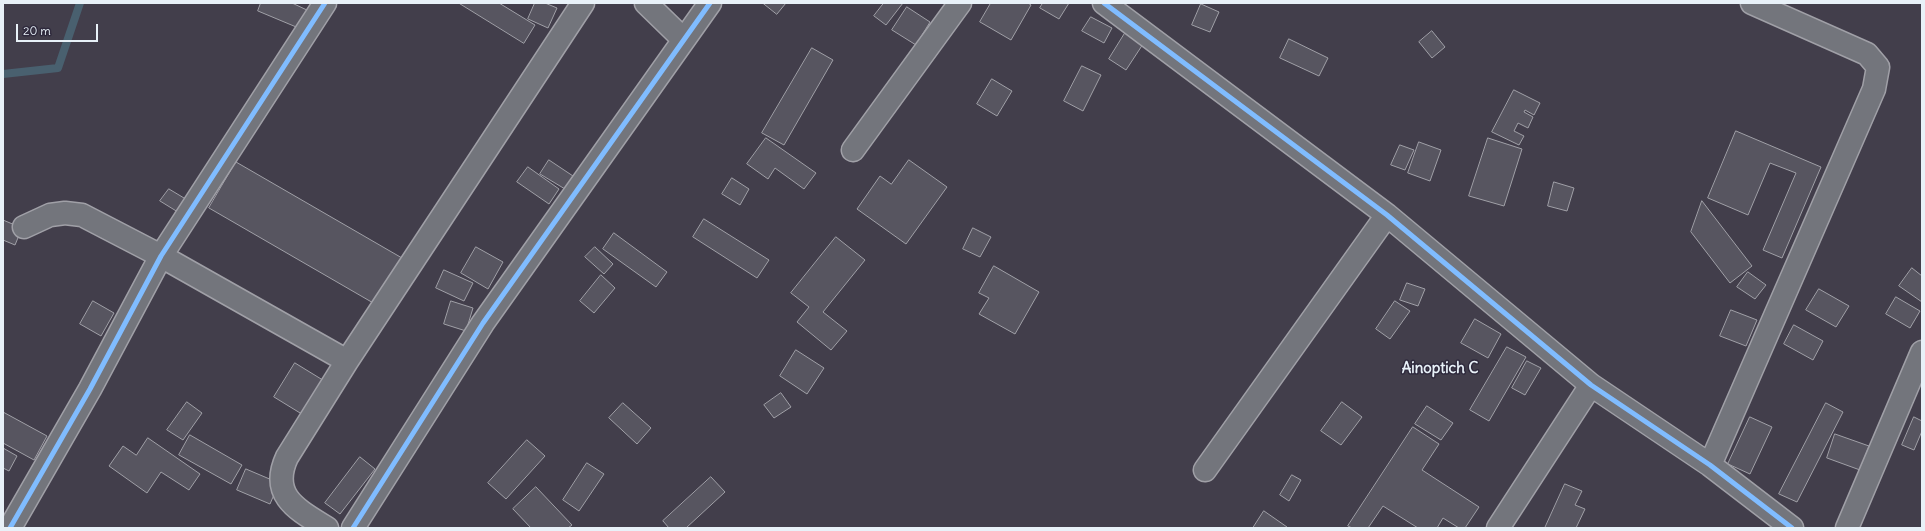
<!DOCTYPE html>
<style>
body{margin:0}
#map{position:relative;width:1925px;height:531px;overflow:hidden;background:#423e4b;font-family:Delius,sans-serif}
canvas{display:block}
.frame{position:absolute;inset:0;border:4px solid #e8f1f8;pointer-events:none}
.scale{position:absolute;left:16px;top:24px;width:82px;height:18px;box-sizing:border-box;border:2px solid #e8f1f8;border-top:0;padding-left:5px;font-size:12px;line-height:14px;white-space:nowrap;color:#e8f1f8;-webkit-text-stroke:3px #2f2a3d;paint-order:stroke}
</style>
<div id="map">
<canvas width="1925" height="531"></canvas>
<div class="frame"></div>
<div class="scale">20 m</div>
</div>
<script>
const g = document.querySelector('canvas').getContext('2d');
g.lineJoin = 'round';
function stroke(path, color, width, dash) { g.strokeStyle = color; g.lineWidth = width; g.lineCap = dash ? 'butt' : 'round'; g.setLineDash(dash || []); g.stroke(path); }
function paint(path, color) { g.fillStyle = color; g.fill(path, 'evenodd'); }
function drawText(font, color, halo, rows, align = 'center') {
  g.font = font + ' Delius,sans-serif'; g.lineWidth = 3; g.setLineDash([]); g.textBaseline = 'middle'; g.strokeStyle = halo; g.fillStyle = color; for (const [text, x, y, turn = 0] of rows) {
    g.save(); g.translate(x, y); g.rotate((+turn || 0) * Math.PI / 180); g.textAlign = isNaN(turn) ? turn : align; if (halo) g.strokeText(text, 0, 0); g.fillText(text, 0, 0); g.restore();
  }
}
stroke(new Path2D(`
 M3 74 58 68 80 3`), '#49606f', 8);
const building = new Path2D(`
 M261 3H292L309 11 301 29 258 11Z
 M459 3H499L535 25 524 43Z
 M535 3H545L557 8 548 28 528 19Z
 M763 3H786L777 14Z
 M884 3H903L886 25 874 16Z
 M991 3H1028L1031 5 1011 40 980 22Z
 M1043 3H1069L1059 19 1040 8Z
 M1201 4 1219 12 1210 32 1192 25Z
 M907 7 930 22 916 45 892 30Z
 M1091 17 1112 28 1104 43 1082 31Z
 M1127 30 1145 41 1126 70 1109 59Z
 M1432 31 1445 47 1432 58 1419 42Z
 M1289 39 1328 58 1319 76 1280 58Z
 M812 48 833 60 784 145 762 133Z
 M1082 66 1101 75 1083 111 1064 101Z
 M992 79 1012 91 997 116 977 104Z
 M1514 90 1540 103 1534 115 1525 110 1524 112 1533 117 1528 128 1518 123 1514 131 1524 136 1519 145 1492 132Z
 M1736 131 1821 167 1782 258 1763 250 1796 173 1770 163 1748 215 1708 198Z
 M766 138 816 173 804 189 775 168 768 179 747 164Z
 M1488 138 1522 149 1504 206 1469 196Z
 M1419 142 1441 150 1430 181 1408 173Z
 M1400 145 1414 150 1405 170 1391 165Z
 M549 160 573 176 565 189 540 174Z
 M909 160 947 187 906 244 857 209 880 176 891 184Z
 M236 162 402 258 375 304 209 208Z
 M528 167 559 189 549 204 517 182Z
 M732 178 749 189 740 205 722 194Z
 M1554 182 1574 188 1567 211 1548 206Z
 M169 189 194 204 186 217 160 201Z
 M1702 201 1752 266 1730 283 1691 232Z
 M704 219 769 260 757 278 693 237Z
 M3 220 22 228 15 245 3 240Z
 M973 228 991 237 980 257 963 249Z
 M614 233 667 272 656 287 603 249Z
 M836 237 865 260 823 312 847 331 831 350 797 322 809 307 791 293Z
 M476 247 503 262 488 289 461 273Z
 M595 247 613 264 604 274 585 257Z
 M994 266 1039 292 1015 334 979 314 989 298 979 293Z
 M1912 268 1922 276V302L1899 286Z
 M444 270 473 283 464 301 436 288Z
 M1748 272 1766 285 1755 299 1737 287Z
 M601 275 615 288 594 313 580 301Z
 M1407 283 1425 289 1418 306 1400 300Z
 M1819 289 1849 306 1836 327 1806 310Z
 M1896 297 1920 311 1910 328 1886 314Z
 M93 301 114 313 101 336 80 324Z
 M451 301 473 308 466 331 444 324Z
 M1395 301 1410 311 1390 339 1376 329Z
 M1731 310 1757 320 1746 346 1720 336Z
 M1475 319 1501 334 1488 358 1461 343Z
 M1794 325 1823 341 1813 360 1784 344Z
 M1507 347 1526 357 1489 421 1470 410Z
 M796 350 824 368 807 394 780 376Z
 M1527 361 1541 368 1525 395 1512 388Z
 M295 363 326 382 305 416 274 397Z
 M781 393 791 407 774 418 764 405Z
 M187 402 202 413 183 440 167 430Z
 M1342 402 1362 417 1341 445 1321 431Z
 M623 403 651 428 637 444 609 418Z
 M1826 403 1843 412 1797 502 1779 494Z
 M1427 406 1453 423 1441 440 1415 424Z
 M3 412 47 436 34 460 3 443Z
 M1750 417 1772 427 1750 474 1728 464Z
 M1914 417 1922 421V431L1914 450 1902 445Z
 M1413 427 1439 444 1422 470 1479 507 1465 528H1459L1443 518 1437 528H1418L1383 506 1368 528H1352L1348 526Z
 M1835 434 1869 446 1860 470 1827 458Z
 M190 435 242 465 231 484 179 455Z
 M148 438 200 474 189 490 161 472 147 493 109 466 123 446 136 455Z
 M527 440 545 456 506 499 488 483Z
 M3 448 17 456 9 471 3 468Z
 M360 457 375 469 340 514 325 503Z
 M587 463 604 474 579 511 563 500Z
 M246 469 279 483 270 504 237 490Z
 M1292 475 1301 480 1289 501 1280 495Z
 M711 477 725 492 686 528H669L663 521Z
 M1565 484 1582 491 1575 505 1585 509 1576 528H1545Z
 M536 487 572 525 568 528H531L513 509Z
 M1264 511 1287 527 1286 528H1253Z`);
paint(building, '#575560');
stroke(building, '#a0a0a7', 1);
const street = new Path2D(`
 M646 3 683 39
 M1104 3 1387 215 1591 385 1710 465 1792 528
 M853 150 960 3
 M24 227 50 215 65 213 82 215 161 256 347 361
 M1710 465 1874 89 1878 67 1867 54 1752 3
 M1205 470 1387 215
 M10 528 90 389 161 256 325 3
 M327 528C298 510 269 496 287 457L347 361 583 3
 M353 528 483 323 710 3
 M1498 528 1591 385
 M1847 528 1922 352`);
stroke(street, '#a0a0a7', 25);
stroke(street, '#73757c', 22);
stroke(new Path2D(`
 M1104 3 1387 215 1591 385 1710 465 1792 528
 M10 528 90 389 161 256 325 3
 M353 528 483 323 710 3`), '#80bcff', 5);
drawText('bold 15px', '#e8f1f8', '#2f2a3d', [
 ["Ainoptich C",1440,369]
]);
</script>
